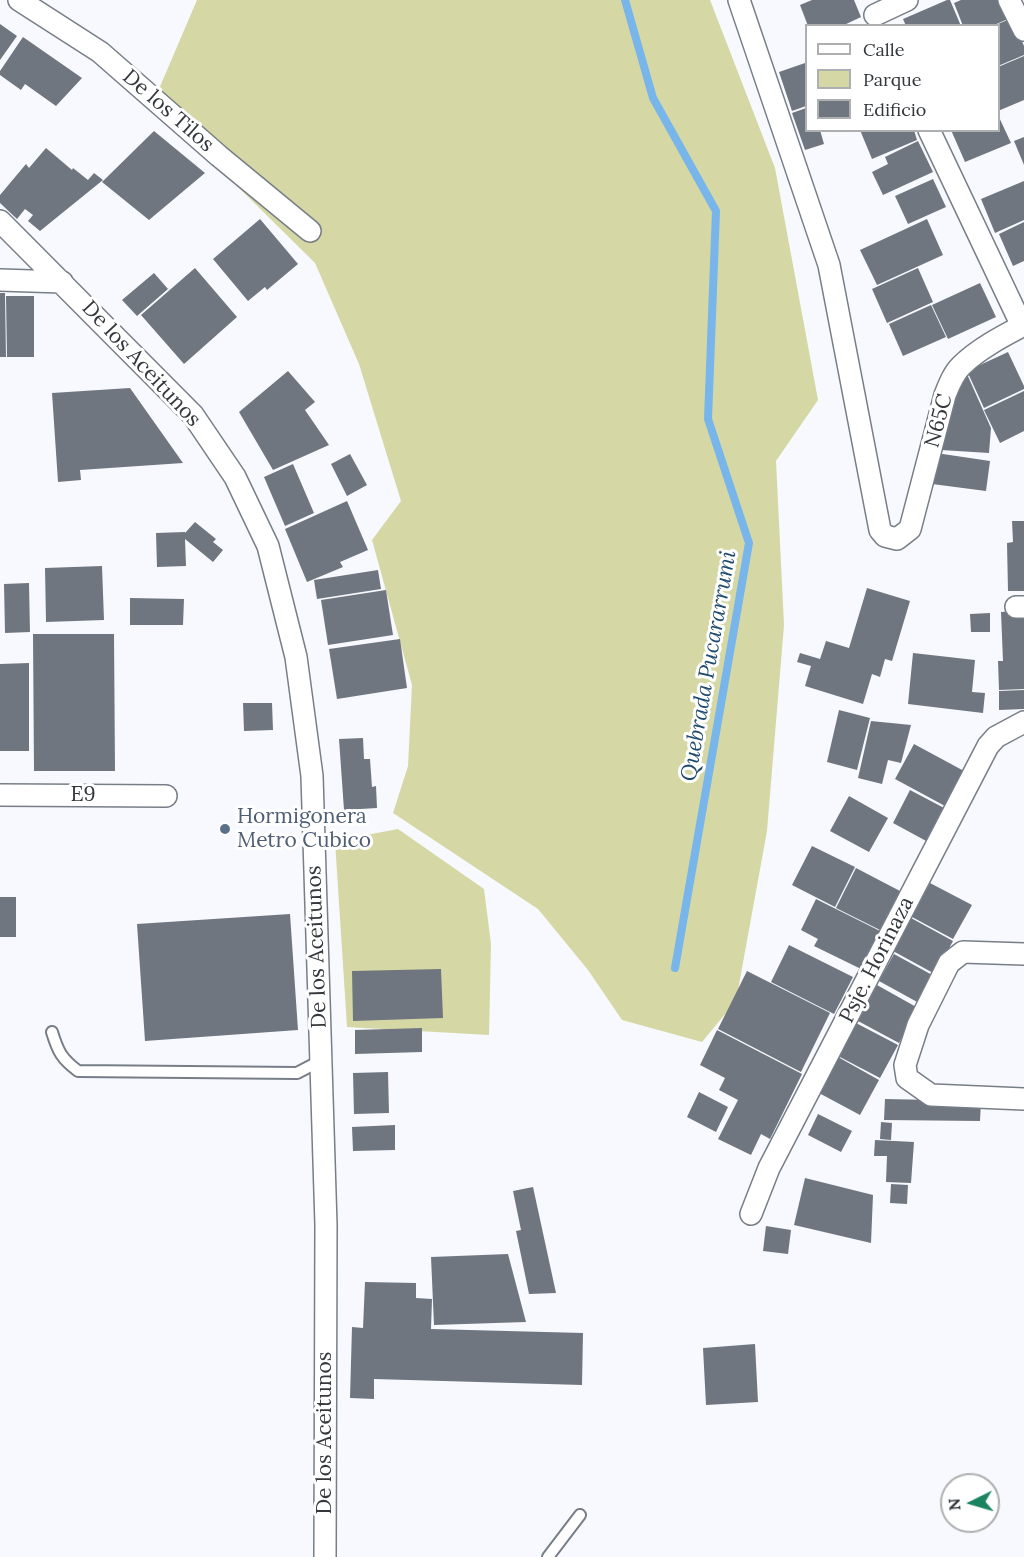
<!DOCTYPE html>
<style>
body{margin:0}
#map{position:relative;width:1024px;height:1557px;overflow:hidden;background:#f7f9fe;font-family:Lora,serif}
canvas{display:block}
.legend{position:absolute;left:805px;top:24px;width:195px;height:108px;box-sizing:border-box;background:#fff;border:2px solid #aeafb1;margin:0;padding:8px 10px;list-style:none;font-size:18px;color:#34373b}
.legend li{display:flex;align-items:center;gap:12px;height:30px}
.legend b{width:30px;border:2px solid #aeafb1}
.north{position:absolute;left:940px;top:1473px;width:60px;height:60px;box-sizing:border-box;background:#fff;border:2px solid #aeafb1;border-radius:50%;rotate:265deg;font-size:16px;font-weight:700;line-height:24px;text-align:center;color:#34373b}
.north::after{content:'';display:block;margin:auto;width:21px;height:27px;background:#1a8461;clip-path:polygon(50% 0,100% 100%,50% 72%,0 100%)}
</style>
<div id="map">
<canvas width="1024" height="1557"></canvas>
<ul class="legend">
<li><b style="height:8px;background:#fff"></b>Calle</li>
<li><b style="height:16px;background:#d5d8a4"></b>Parque</li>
<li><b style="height:16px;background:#70767f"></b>Edificio</li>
</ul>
<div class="north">N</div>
</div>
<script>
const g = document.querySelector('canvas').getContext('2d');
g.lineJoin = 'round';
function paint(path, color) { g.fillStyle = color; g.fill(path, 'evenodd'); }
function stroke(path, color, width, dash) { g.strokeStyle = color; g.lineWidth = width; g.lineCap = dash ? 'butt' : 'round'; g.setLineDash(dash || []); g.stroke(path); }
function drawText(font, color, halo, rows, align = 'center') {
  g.font = font + ' Lora,serif'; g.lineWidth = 6; g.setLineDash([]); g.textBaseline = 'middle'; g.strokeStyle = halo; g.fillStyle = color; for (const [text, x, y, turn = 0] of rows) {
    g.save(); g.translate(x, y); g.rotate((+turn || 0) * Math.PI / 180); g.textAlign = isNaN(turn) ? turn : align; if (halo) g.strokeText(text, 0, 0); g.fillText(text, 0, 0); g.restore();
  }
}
paint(new Path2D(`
 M197 0H710L775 168 818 400 776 461 784 625 767 831 736 1001 702 1042 622 1020 588 970 538 909 393 813 408 766 412 685 372 540 401 501 359 364 315 263 153 103Z
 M398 829 484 889 491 944 489 1035 347 1027 335 841Z`), '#d5d8a4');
stroke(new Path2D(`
 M625 0 653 98 716 211 708 419 749 543 675 968`), '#77b5eb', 8);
paint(new Path2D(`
 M812 0H854L861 17 842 26H808L800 5Z
 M947 0H950L961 26H906L903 19Z
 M961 0H1002L1010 18 992 26H963L954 3Z
 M1012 18 1024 46V55L998 66V24Z
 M0 24 17 36 0 60Z
 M23 37 82 78 56 106 25 84 21 90 0 75V71Z
 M1024 56V100L998 111V67Z
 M805 63 806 106 792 111 779 72Z
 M806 108V130H820L824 144 805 150 792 113Z
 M998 115 1011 143 965 162 951 130H998Z
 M860 130H914L917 140 872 159Z
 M154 131 205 173 149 220 102 182Z
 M1024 137V165L1014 141Z
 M918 141 933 172 883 195 872 172 888 164 885 157Z
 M46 148 72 170 73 168 88 180 94 173 103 180 40 231 28 221 33 215 25 209 17 219 0 203V195L26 164 29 168Z
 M933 179 946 207 908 224 895 196Z
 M1024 181V220L995 233 981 199Z
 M260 219 298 264 267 290 265 287 248 301 213 259Z
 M927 219 943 255 877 285 860 250Z
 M1024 222V261L1013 266 999 234Z
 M195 268 237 317 184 364 141 315Z
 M918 268 933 302 887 323 872 289Z
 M154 273 168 289 137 316 122 300Z
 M980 283 996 317 948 339 932 305Z
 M0 293H5L6 357H0Z
 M6 296H34V357H7Z
 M931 305 946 337 903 356 889 324Z
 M1008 352 1024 386V389L984 408 967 371Z
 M288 371 315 402 305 410 329 445 273 470 239 412Z
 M963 374H967L991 428 989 453 941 450Z
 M130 388 183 463 80 470 81 480 58 482 52 393Z
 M1024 391V431L1000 443 984 410Z
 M936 453 990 461 986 491 932 484Z
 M350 454 367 485 347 496 331 464Z
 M293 464 314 513 285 526 264 477Z
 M347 501 368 550 340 562 343 567 307 582 285 529Z
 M1012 521H1024V591H1008L1007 543 1013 542Z
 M195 522 216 539 213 542 223 550 213 562 185 539 186 566 157 567 156 533 185 532V533Z
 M102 566 104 620 46 622 45 568Z
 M378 570 381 589 317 599 314 580Z
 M29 583 30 632 5 633 4 584Z
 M867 588 910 601 892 661 885 659 880 677 872 674 863 704 805 686 811 666 797 662 800 653 820 659 826 641 849 648Z
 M386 590 393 635 328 645 321 600Z
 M130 598 184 599 183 625H130Z
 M1024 611V689L999 690 998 661H1003L1001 612Z
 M990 613V632H971L970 614Z
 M33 634H114L115 771H34Z
 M400 639 407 688 337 699 329 649Z
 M913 653 975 660 972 692 985 693 983 713 908 704Z
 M29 663V751H0V664Z
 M1024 690V709L999 710V691Z
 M243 703H272L273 730 244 731Z
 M839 710 870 718 857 770 827 762Z
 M871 721 911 725 901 763 888 760 882 784 858 778Z
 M363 738 364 759H370L372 787 376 786 377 808 344 810 339 739Z
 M914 744 964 771 945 806 895 779Z
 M910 790 946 809 928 842 893 823Z
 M849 796 888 818 869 852 830 831Z
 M812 846 855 867 835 907 792 885Z
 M856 868 900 891 880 930 836 908Z
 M930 883 972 905 953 939 912 917Z
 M0 897H16V937H0Z
 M816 899 880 931 861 969 814 946 818 939 801 930Z
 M290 914 298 1030 145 1041 137 924Z
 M911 918 953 941 935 974 893 951Z
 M789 945 853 977 834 1014 771 982Z
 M894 954 934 976 919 1003 879 981Z
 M441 969 443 1018 353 1021 352 971Z
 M747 971 830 1013 801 1072 718 1029Z
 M877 985 918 1008 899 1043 858 1021Z
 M856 1023 898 1045 880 1078 838 1056Z
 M422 1028V1052L355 1054V1030Z
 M717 1030 802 1074 770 1139 761 1134 751 1155 718 1139 738 1100 719 1090 725 1078 700 1065Z
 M838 1057 879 1080 860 1115 819 1093Z
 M388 1072 389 1113 354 1114 353 1073Z
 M699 1092 728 1107 716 1132 687 1117Z
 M885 1099 981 1101 980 1121 884 1120Z
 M818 1114 852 1131 841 1152 808 1135Z
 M881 1122 892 1123 891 1140 880 1139Z
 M395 1125V1150L353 1151 352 1127Z
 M875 1140 914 1142 911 1183 886 1182 887 1156H874Z
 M805 1178 873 1195 871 1243 794 1225Z
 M891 1184 908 1185 907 1204 890 1203Z
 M533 1187 556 1293 529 1294 516 1231 521 1230 513 1191Z
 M766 1226 791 1230 788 1254 763 1251Z
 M508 1254 526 1322 434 1325 431 1257Z
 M365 1282 416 1283V1298L432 1299 431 1329 583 1333 582 1385 374 1379V1399L350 1398 352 1327 363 1328Z
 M755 1344 758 1402 706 1405 703 1348Z`), '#70767f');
const service = new Path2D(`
 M52 1032C58 1052 62 1059 78 1071L297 1073 320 1061
 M548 1557 580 1515`);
const minor = new Path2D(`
 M19 0 100 52 219 156 310 231
 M739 0 829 265 880 530 885 536 897 539 910 529 945 395C949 385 953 374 961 366 978 349 1003 336 1024 325
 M1009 0 1024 30
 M875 15 907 0
 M929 130 1022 326
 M0 221 193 415 235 477 268 546 296 657 312 776 326 1225 325 1557
 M0 280 62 282
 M1016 607H1024
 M0 795 166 796
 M1024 954 963 952 949 963 918 1025 905 1065 907 1078 931 1095 1024 1099
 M751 1214 769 1168 988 746 996 737 1024 722`);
stroke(service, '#777e87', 14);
stroke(minor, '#777e87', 24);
stroke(service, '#fff', 10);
stroke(minor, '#fff', 21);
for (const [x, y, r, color] of [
 [225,829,6,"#5c6f8a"]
]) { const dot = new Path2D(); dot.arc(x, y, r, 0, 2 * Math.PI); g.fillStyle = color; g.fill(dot); stroke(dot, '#fff', 2); }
drawText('21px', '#34373b', '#fff', [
 ["De los Tilos",168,111,41],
 ["De los Aceitunos",141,364,47],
 ["N65C",939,421,-75],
 ["E9",83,795],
 ["De los Aceitunos",317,947,-92],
 ["Psje. Horinaza",877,960,-63],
 ["De los Aceitunos",325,1433,-90]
]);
drawText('21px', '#4e5e75', '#fff', [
 ["Hormigonera",237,817],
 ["Metro Cubico",237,841]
], 'left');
drawText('italic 22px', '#1d4a6e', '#fff', [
 ["Quebrada Pucararrumi",709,666,-80]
]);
</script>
